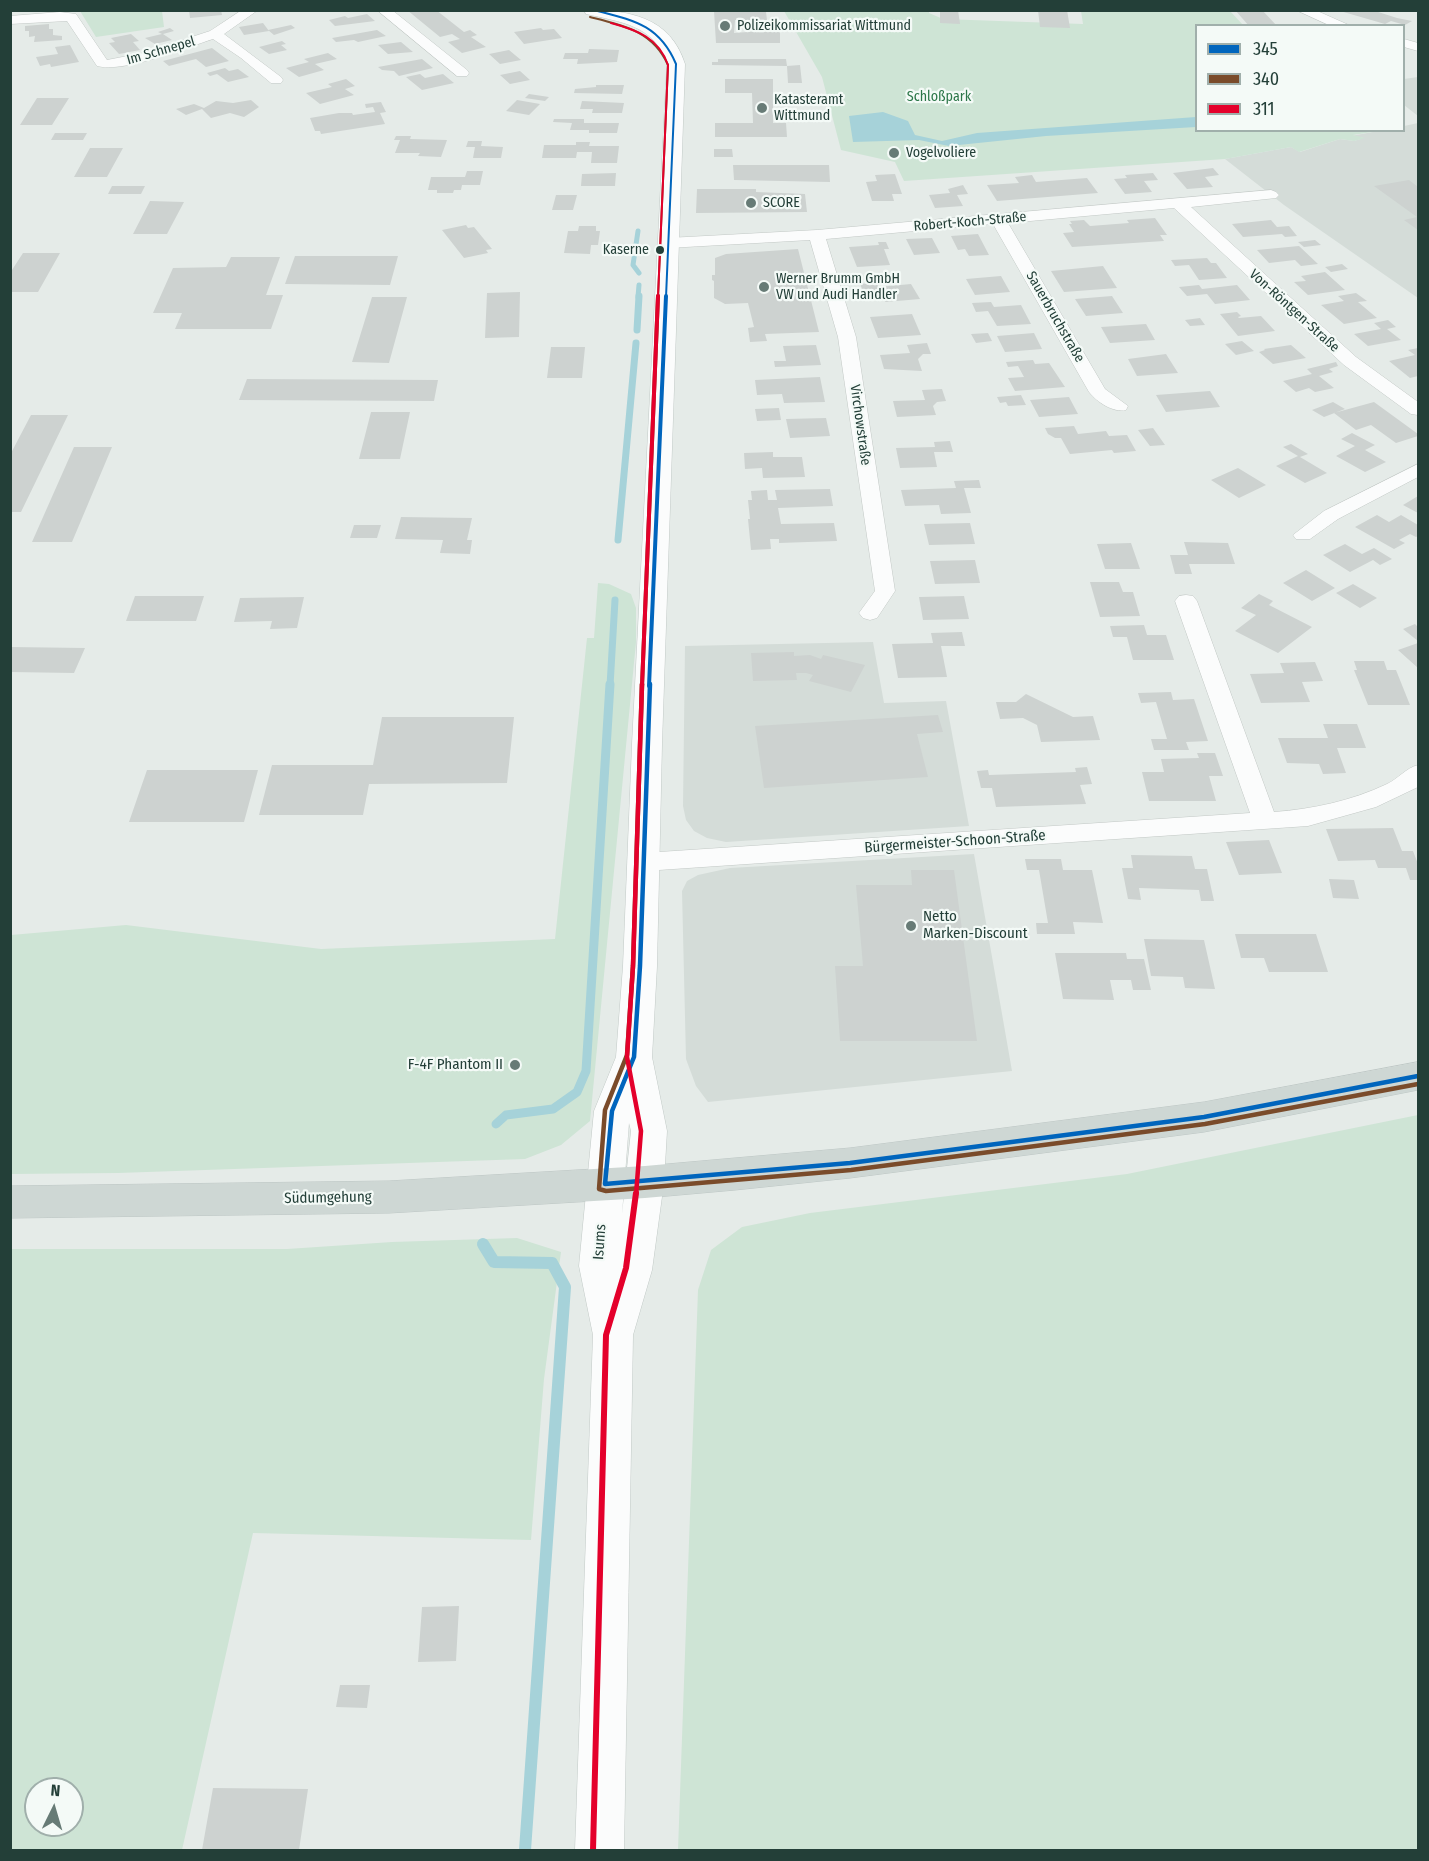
<!DOCTYPE html>
<meta charset="utf-8">
<style>
body{margin:0}
#map{position:relative;width:1429px;height:1861px;overflow:hidden;background:#e5ebe8;font-family:"Fira Sans Condensed",sans-serif}
canvas{display:block}
.frame{position:absolute;inset:0;border:12px solid #233f38;pointer-events:none}
.legend{position:absolute;left:1195px;top:24px;width:210px;height:108px;box-sizing:border-box;background:#f4faf7;border:2px solid #a0afab;margin:0;padding:8px 10px;list-style:none;font-size:18px;color:#233f38}
.legend li{display:flex;align-items:center;gap:12px;height:30px}
.legend b{width:30px;border:2px solid #a0afab}
.north{position:absolute;left:24px;top:1777px;width:60px;height:60px;box-sizing:border-box;background:#f4faf7;border:2px solid #a0afab;border-radius:50%;rotate:5deg;font-size:16px;font-weight:700;line-height:24px;text-align:center;color:#233f38}
.north::after{content:'';display:block;margin:auto;width:21px;height:27px;background:#677b76;clip-path:polygon(50% 0,100% 100%,50% 72%,0 100%)}
</style>
<div id="map">
<canvas width="1429" height="1861"></canvas>
<div class="frame"></div>
<ul class="legend">
<li><b style="height:8px;background:#0065bd"></b>345</li>
<li><b style="height:8px;background:#7a4b2a"></b>340</li>
<li><b style="height:8px;background:#e4002b"></b>311</li>
</ul>
<div class="north">N</div>
</div>
<script>
const g = document.querySelector('canvas').getContext('2d');
g.lineJoin = 'round';
function paint(path, color) { g.fillStyle = color; g.fill(path, 'evenodd'); }
function stroke(path, color, width, dash) { g.strokeStyle = color; g.lineWidth = width; g.lineCap = dash ? 'butt' : 'round'; g.setLineDash(dash || []); g.stroke(path); }
function drawText(font, color, halo, rows, align = 'center') {
  g.font = font + ' "Fira Sans Condensed",sans-serif'; g.lineWidth = 4.5; g.setLineDash([]); g.textBaseline = 'middle'; g.strokeStyle = halo; g.fillStyle = color; for (const [text, x, y, turn = 0] of rows) {
    g.save(); g.translate(x, y); g.rotate((+turn || 0) * Math.PI / 180); g.textAlign = isNaN(turn) ? turn : align; if (halo) g.strokeText(text, 0, 0); g.fillText(text, 0, 0); g.restore();
  }
}
paint(new Path2D(`
 M1418 77V116L1404 105V79Z
 M1418 123V298L1284 205 1225 159 1291 147 1300 152 1340 139 1354 141 1363 138 1351 136 1378 131 1404 130V126Z
 M873 642 884 703 946 701 969 826 726 842 707 838 694 831 686 820 683 806 685 646Z
 M974 854 1012 1071 708 1102 696 1086 686 1059 682 891 687 881 698 875 730 868Z`), '#d4dcd8');
paint(new Path2D(`
 M929 10V13L943 19 1083 24 1081 11H1230L1243 25 1196 26V130L1378 131 1353 135 1365 138 1354 141 1340 139 1299 152 1291 147 1225 159 904 181 895 162 841 150 822 77 784 11H776Z
 M80 11H162L164 27 96 37Z
 M598 583 609 584 631 594 636 608V642L590 1121 561 1145 525 1159 118 1173 11 1174V935L126 925 321 949 555 939 587 638H594Z
 M1418 1115V1850H678L698 1290 711 1250 742 1227 810 1213 1127 1174Z
 M517 1238 561 1252 544 1379 531 1540 253 1533 182 1850H11V1249H287L392 1242ZM36 1789H72V1825H36Z`), '#cee4d5');
paint(new Path2D(`
 M883 112 908 121 915 135 942 141 977 133 1196 117V127L1046 136 949 146 919 140 853 142 849 116Z`), '#a6d2d9');
stroke(new Path2D(`
 M638 231 633 265 639 273
 M638 297 639 285`), '#a6d2d9', 5);
stroke(new Path2D(`
 M637 330 639 296
 M618 540 636 343
 M610 686 615 600`), '#a6d2d9', 7);
stroke(new Path2D(`
 M496 1124 506 1115 553 1109 577 1092 586 1071 610 684`), '#a6d2d9', 9);
stroke(new Path2D(`
 M483 1244 494 1262 552 1263 565 1287 525 1850`), '#a6d2d9', 12);
paint(new Path2D(`
 M189 10H221L222 15 190 18Z
 M407 10H436L464 32 470 30 477 35 471 37 486 47 462 53 448 42 460 39 452 34 440 37Z
 M940 10H958L960 24 940 23Z
 M1038 10H1067L1070 28 1040 27Z
 M1235 10H1262L1277 26H1249Z
 M1372 10 1397 18 1412 21 1405 25 1391 21 1385 24 1340 11Z
 M714 11 766 12 767 20H776L782 32H780V43H716ZM735 20H762V31L734 33Z
 M367 14 375 21 335 26 329 20 345 16 348 18Z
 M263 23 269 31 244 35 239 27Z
 M49 24V29H53V35L62 36V40L34 42 35 36 29 37V31H25V26Z
 M291 25 295 28 274 35 268 30Z
 M170 28 174 31 163 34 172 40 155 44 145 38 162 34 158 32Z
 M541 28 543 30 554 29 562 38 524 44 514 32Z
 M377 30 386 36 358 42 354 40 336 42 332 38Z
 M131 34 139 41 133 42 140 50 119 54 109 43 115 42 111 38Z
 M282 41 286 44 281 45 287 50 269 54 259 47Z
 M401 42 413 52 388 54 378 45Z
 M70 45 79 62 51 67 50 64 40 66 36 57 58 54 55 47Z
 M212 48 229 61 206 67 196 59 169 66 163 61Z
 M589 49 619 50 617 62 577 64 578 59H563L565 53H588Z
 M509 50 521 60 500 64 489 54Z
 M328 53 337 59 315 64 324 70 299 77 286 68 309 62 304 59Z
 M422 59 433 68 399 76 394 71 382 70 378 67Z
 M718 59H786L787 66 712 65V62H718Z
 M800 65 802 83H788L787 66Z
 M225 68 229 71 238 69 249 77 228 82 217 74 210 76 207 73Z
 M520 71 530 80 510 84 500 75Z
 M420 74 425 78 443 74 454 83 422 90 406 77Z
 M346 79 355 86 345 89 354 95 320 104 306 93 332 87 328 84Z
 M725 79H773V123H786L787 137H715V123H753L752 93H725Z
 M596 85H624L622 94 574 93 575 89 596 87Z
 M529 94 549 97 545 101 525 98Z
 M37 98H69L52 125H20Z
 M251 100 259 107 244 117 230 113 211 118 202 109 186 115 176 109 194 104 204 108 216 101 233 103Z
 M517 100 540 104 529 115 506 111Z
 M582 101 624 103 622 113H592L593 109H580Z
 M381 102 386 112 380 113 385 124 321 134 320 131H315L310 118 339 113H352L353 115 375 112 373 107 366 108 365 104Z
 M554 119H584V123H619L617 133H589V130H570L572 123 553 122Z
 M55 133H87L83 140H51Z
 M396 136H411L410 139 447 140 441 157 418 156 420 153H395L400 140H394Z
 M468 141H482L481 146 503 147 501 158H473L475 147H466Z
 M576 142H590L589 146H619L617 163H591L592 152H577L576 158H542L544 145H576Z
 M90 148H123L107 177H74Z
 M714 149H732L733 157H714Z
 M733 165H829L830 182 734 180Z
 M1213 168 1219 175 1205 177 1213 187 1187 189 1173 173Z
 M467 171H483L480 185H462L461 190H454L453 193H437V190H428L431 177H465Z
 M616 173 615 186H581L582 174Z
 M1153 173 1158 180 1144 181 1152 192 1125 194 1114 179 1127 178 1125 175Z
 M895 174 902 194H892L894 201H872L866 182 877 181 875 175Z
 M1032 175 1036 182 1087 178 1098 193 997 201 987 185 1019 183 1015 177Z
 M1409 180 1418 187V230L1404 220 1417 217 1374 186Z
 M963 185 968 194 957 195 963 206 935 208 929 195 950 193 948 189Z
 M112 186H145L141 194H108Z
 M697 189H756V192L805 194 807 212 696 213Z
 M556 195H577L573 210H552Z
 M150 201 184 202 167 234H133Z
 M1155 218 1167 235H1160L1164 241 1072 247 1063 233 1074 232 1069 224H1072L1070 221 1084 220 1090 226 1129 223 1127 220Z
 M1271 220 1277 227 1289 226 1297 236 1285 237 1282 234 1243 237 1232 224Z
 M466 225 468 228 474 227 492 249 486 250 488 253 464 258 442 230Z
 M579 226H596V231H600L598 245H591L590 254 564 253 568 231H578Z
 M978 234 989 255 969 256 965 249 958 250 951 236Z
 M932 238 940 253 914 255 906 239Z
 M1315 240 1321 245 1304 247 1298 242Z
 M878 242H886L889 249H884L890 265 857 267 849 247 879 245Z
 M1299 246 1318 264 1301 266 1295 260 1269 263 1257 250Z
 M798 249 819 332 765 334 767 341 750 342 748 328 754 327 748 303 725 304 714 298V281L712 280V275H715V258L726 254Z
 M23 253H60L38 292H10V273Z
 M295 256H398L390 285 285 284Z
 M231 257H280L266 295H283L271 329H175L182 313H153L173 268 226 267Z
 M1207 258 1211 263H1216L1227 278 1199 280 1189 265 1175 266 1171 260Z
 M1342 264 1348 269 1331 272 1325 267Z
 M1103 266 1117 288 1064 292 1051 271Z
 M1325 272 1345 290 1308 295 1294 282 1306 281 1301 276Z
 M1001 276 1010 292 975 295 966 279Z
 M876 283 879 287 911 284 920 299 885 302 879 291 864 293 860 284Z
 M1199 285 1202 289 1237 285 1250 300 1215 304 1207 294 1187 296 1179 287Z
 M520 292 519 337 485 338 487 293Z
 M1356 293 1367 301 1358 302 1377 318 1344 324 1321 305 1344 301 1338 296Z
 M1112 296 1123 313 1086 316 1075 299Z
 M372 297H407L389 363 352 362Z
 M991 302 994 307 1021 305 1031 324 997 326 988 311 976 312 972 303Z
 M1237 312 1241 316 1238 317 1239 318 1261 316 1275 331 1238 336 1220 314Z
 M912 314 921 335 878 338 870 317Z
 M1200 318 1205 325 1190 326 1185 320Z
 M1388 320 1396 327 1387 329 1401 340 1368 346 1354 334 1381 329 1374 323Z
 M1146 324 1155 340 1110 343 1101 327Z
 M988 333 992 341 976 343 971 334Z
 M1034 333 1042 349 1005 352 997 336Z
 M1242 341 1254 351 1236 355 1225 344Z
 M927 343 931 354H923L918 359 922 371 884 369 880 355 910 353 907 345Z
 M816 345 821 365 775 367 774 361H786L783 346Z
 M1291 345 1306 358 1273 364 1259 352 1265 350 1264 349Z
 M551 347H585L582 378H547Z
 M1418 348V376L1410 378 1389 361 1415 355 1408 350Z
 M1166 354 1178 373 1137 376 1128 359Z
 M1033 360 1035 364 1049 363 1065 387 1015 391 1008 378 1024 377 1018 366 1008 367 1006 362Z
 M1336 362 1338 366 1329 369 1333 372 1319 376 1334 388 1315 392 1309 388 1296 392 1283 381 1312 374 1307 369Z
 M820 377 825 402 784 403 782 394 757 395 755 380Z
 M247 379 438 380 434 401 239 400Z
 M942 389 946 401 937 402 933 406 936 415 897 417 893 401 925 400 922 390Z
 M1210 391 1220 407 1166 412 1156 395Z
 M1021 395 1026 405 1008 406 1006 402 1000 403 997 397Z
 M1069 397 1078 414 1039 417 1030 400Z
 M1333 402 1345 409 1324 417 1312 410Z
 M1374 402 1418 434V436L1396 443 1371 425 1356 430 1334 413Z
 M779 408 781 420 757 421 755 409Z
 M371 412H410L400 459H359Z
 M31 415H68L21 512H10V455Z
 M826 418 830 436 790 438 786 419Z
 M1074 426 1078 434 1106 431 1109 436 1127 435 1136 451 1114 453 1112 450 1070 454 1061 438H1055L1048 434 1045 428Z
 M1153 428 1165 445 1150 446 1138 430Z
 M1352 433 1375 445 1365 450 1386 462 1365 472 1336 456 1355 446 1341 439Z
 M950 441 953 452H934L937 467 900 468 896 448 935 447 934 442Z
 M1291 444 1308 454 1300 457 1327 473 1305 483 1276 466 1298 456 1283 447Z
 M74 447H112L72 542H32Z
 M773 452V457H802L805 477 763 478 762 468 745 469 744 453Z
 M1238 468 1266 485 1239 498 1211 480Z
 M979 480 981 488H964L971 513 941 514 939 505 905 506 901 490 956 488 954 481Z
 M830 489 833 506 778 508 781 524 834 523 837 541 779 543V539H770L771 549 751 550 748 519H750L748 500H752L751 491 767 490 768 500H777L775 490Z
 M1418 496V513L1403 505Z
 M1377 515 1389 522 1401 515 1418 525V536L1416 537 1410 534 1399 540 1405 543 1394 549 1355 527Z
 M401 517 472 518 467 540H472L470 554 440 553 443 540 395 539Z
 M970 523 975 544 929 545 924 524Z
 M354 525H381L377 538H350Z
 M1184 542 1228 543 1235 564H1189L1192 574H1175L1170 555H1188Z
 M1131 543 1140 569H1105L1097 544Z
 M1345 544 1362 554 1374 548 1392 559 1380 565 1373 560 1350 572 1323 555Z
 M975 560 980 583 935 584 930 561Z
 M1306 570 1335 588 1312 601 1283 583Z
 M1090 582H1119L1123 592H1133L1140 616 1100 617Z
 M1353 584 1377 598 1360 608 1336 593Z
 M1259 594 1273 601 1269 605 1312 627 1278 653 1235 631 1256 615 1241 608Z
 M135 596H204L196 621H126Z
 M964 596 969 619 923 620 919 597Z
 M304 597 297 628 270 629 272 621 234 622 240 598Z
 M1415 624 1418 627V641L1403 629Z
 M1144 625 1147 635H1166L1174 660H1133L1127 637H1113L1110 626Z
 M962 632 965 646H941L947 677 898 678 892 644 933 643 931 633Z
 M1418 643V668L1398 650Z
 M10 647 85 648 74 673 10 672Z
 M794 652V656L810 655 821 659 823 655 865 665 851 692 809 681 813 675 806 673H796L797 680 753 681 751 653Z
 M1354 661H1384L1387 670H1396L1410 705H1368L1354 670H1357Z
 M1315 662 1323 681 1302 682 1310 702 1261 703 1250 674 1284 673 1280 663Z
 M1171 692 1173 700 1194 699 1208 741 1186 742 1189 750H1154L1151 739H1167L1156 702 1141 703 1138 693Z
 M1026 694 1073 717 1093 716 1100 740 1041 742 1037 725 1023 718 1000 719 996 702H1016Z
 M938 715 943 732 917 734 928 777 764 788 755 726Z
 M382 717H514L507 783 369 784 363 815H259L272 765H373Z
 M1323 724H1357L1366 748H1337L1346 773 1323 774 1319 764 1287 763 1278 738H1328Z
 M1197 753H1215L1223 776H1209L1216 801H1149L1142 772H1164L1161 759 1199 758Z
 M1087 767 1092 784 1080 785 1086 804 996 807 992 788H981L977 771 988 770 989 775 1076 772 1075 768Z
 M147 770H258L244 822H129Z
 M1393 828 1402 851H1413L1418 864V880H1410L1406 868H1378L1375 860 1338 861 1326 829Z
 M1269 840 1282 873 1239 875 1226 842Z
 M1131 855 1192 856 1195 869H1207L1214 901H1201L1199 890 1139 888 1141 900 1128 899 1122 868H1133Z
 M1025 859H1061L1063 870H1092L1103 923 1073 922 1075 934H1037L1036 923H1048L1039 870H1027Z
 M911 870H954L977 1041H840L835 966H863L856 885H912Z
 M1329 879 1354 880 1359 899 1333 898Z
 M1235 934H1316L1328 972H1269L1264 958H1241Z
 M1144 939 1204 940 1215 989 1185 988 1183 977 1151 976Z
 M1055 953H1126L1127 959H1144L1151 990H1133L1131 980H1110L1114 1000 1063 999Z
 M459 1606 456 1661 418 1662 422 1607Z
 M340 1685H370L367 1708 336 1707Z
 M213 1788 308 1789 299 1850H202Z`), '#cdd2d0');
const street = new Path2D(`
 M242 10H258L224 34 281 77 283 80 281 83H271L241 58 213 39C185 48 125 73 97 66L67 21 10 24V16L60 12 76 14 107 60 143 53 210 31Z
 M377 10H392L467 70 469 73 467 76H457Z
 M1296 10H1315L1351 26H1331Z
 M1404 39 1418 43V51L1404 47Z
 M1271 190 1276 192 1279 195 1276 198 1191 207 1356 357 1418 402V415L1411 414 1344 365 1174 208 1008 223 1105 389 1128 406 1126 410C1113 413 1097 402 1089 392L993 224 826 239 856 337 895 591 877 618 870 620 863 618 859 613 875 591 838 337 810 240 668 248 660 243 668 238 817 230Z
 M1418 464V477L1338 519 1310 539H1296L1293 535 1324 511Z
 M1186 595 1193 596 1197 601 1274 812C1313 809 1351 801 1387 784 1398 779 1406 768 1418 765V787L1376 807 1308 826 644 871 635 868 632 862 635 856 644 853 1250 813 1175 601 1179 596Z`);
const secondary = new Path2D(`
 M584 10C628 10 670 16 685 64L662 744 657 966 652 1057 667 1131 664 1182 652 1270 633 1335 624 1850H575L593 1335 579 1266 594 1111 616 1057 623 966 632 744 667 64C655 25 621 22 586 14ZM629 1123 631 1131 622 1214Z`);
const primary = new Path2D(`
 M1418 1062V1090L1204 1132 850 1178 735 1190 645 1198 389 1213 10 1218V1186L389 1181 645 1166 735 1158 850 1148 1204 1102Z`);
stroke(street, '#c2c8c5', 1);
stroke(secondary, '#c1c9c6', 1);
stroke(primary, '#bdc6c4', 1);
paint(street, '#fbfcfc');
paint(secondary, '#fbfcfc');
paint(primary, '#ced7d4');
stroke(new Path2D(`
 M594 10C632 20 659 24 676 64L666 297`), '#0065bd', 2);
stroke(new Path2D(`
 M649 686 666 296`), '#0065bd', 4);
stroke(new Path2D(`
 M650 684 640 966 634 1057 612 1111 605 1184 850 1163 1204 1117 1418 1076`), '#0065bd', 4.5);
stroke(new Path2D(`
 M590 17C623 25 653 31 668 65L658 297`), '#7a4b2a', 2);
stroke(new Path2D(`
 M642 686 658 296`), '#7a4b2a', 4);
stroke(new Path2D(`
 M642 684 633 966 627 1055 605 1110 599 1189 606 1191 851 1170 1205 1124 1418 1084`), '#7a4b2a', 4.5);
stroke(new Path2D(`
 M611 23C637 30 659 38 668 65L658 297`), '#e4002b', 2);
stroke(new Path2D(`
 M642 686 658 296`), '#e4002b', 4);
stroke(new Path2D(`
 M636 1195 641 1131 627 1057 633 966 642 684`), '#e4002b', 4.5);
stroke(new Path2D(`
 M593 1850 606 1335 626 1268 636 1193`), '#e4002b', 6);
for (const [x, y, r, color] of [
 [725,26,6,"#677b76"],
 [762,108,6,"#677b76"],
 [894,153,6,"#677b76"],
 [751,203,6,"#677b76"],
 [660,250,5,"#233f38"],
 [764,287,6,"#677b76"],
 [911,926,6,"#677b76"],
 [515,1065,6,"#677b76"]
]) { const dot = new Path2D(); dot.arc(x, y, r, 0, 2 * Math.PI); g.fillStyle = color; g.fill(dot); stroke(dot, '#f4faf7', 2); }
drawText('14px', '#233f38', '#f4faf7', [
 ["Polizeikommissariat Wittmund",737,26],
 ["Katasteramt",774,100],
 ["Wittmund",774,116],
 ["Vogelvoliere",906,153],
 ["SCORE",763,203],
 ["Werner Brumm GmbH",776,279],
 ["VW und Audi Handler",776,295]
], 'left');
drawText('14px', '#233f38', '#f4faf7', [
 ["Im Schnepel",161,51,-16],
 ["Robert-Koch-Straße",970,222,-5],
 ["Von-Röntgen-Straße",1294,311,42],
 ["Sauerbruchstraße",1055,317,60],
 ["Virchowstraße",860,425,82]
]);
drawText('14px', '#2c7749', '#f4faf7', [
 ["Schloßpark",939,97]
]);
drawText('14px', '#233f38', '#f4faf7', [
 ["Kaserne",649,250]
], 'right');
drawText('15px', '#233f38', '#f4faf7', [
 ["Bürgermeister-Schoon-Straße",955,842,-4],
 ["Südumgehung",328,1198,-1],
 ["Isums",600,1242,-86]
]);
drawText('15px', '#233f38', '#f4faf7', [
 ["Netto",923,917],
 ["Marken-Discount",923,934],
 ["F-4F Phantom II",503,1065,"right"]
], 'left');
</script>
